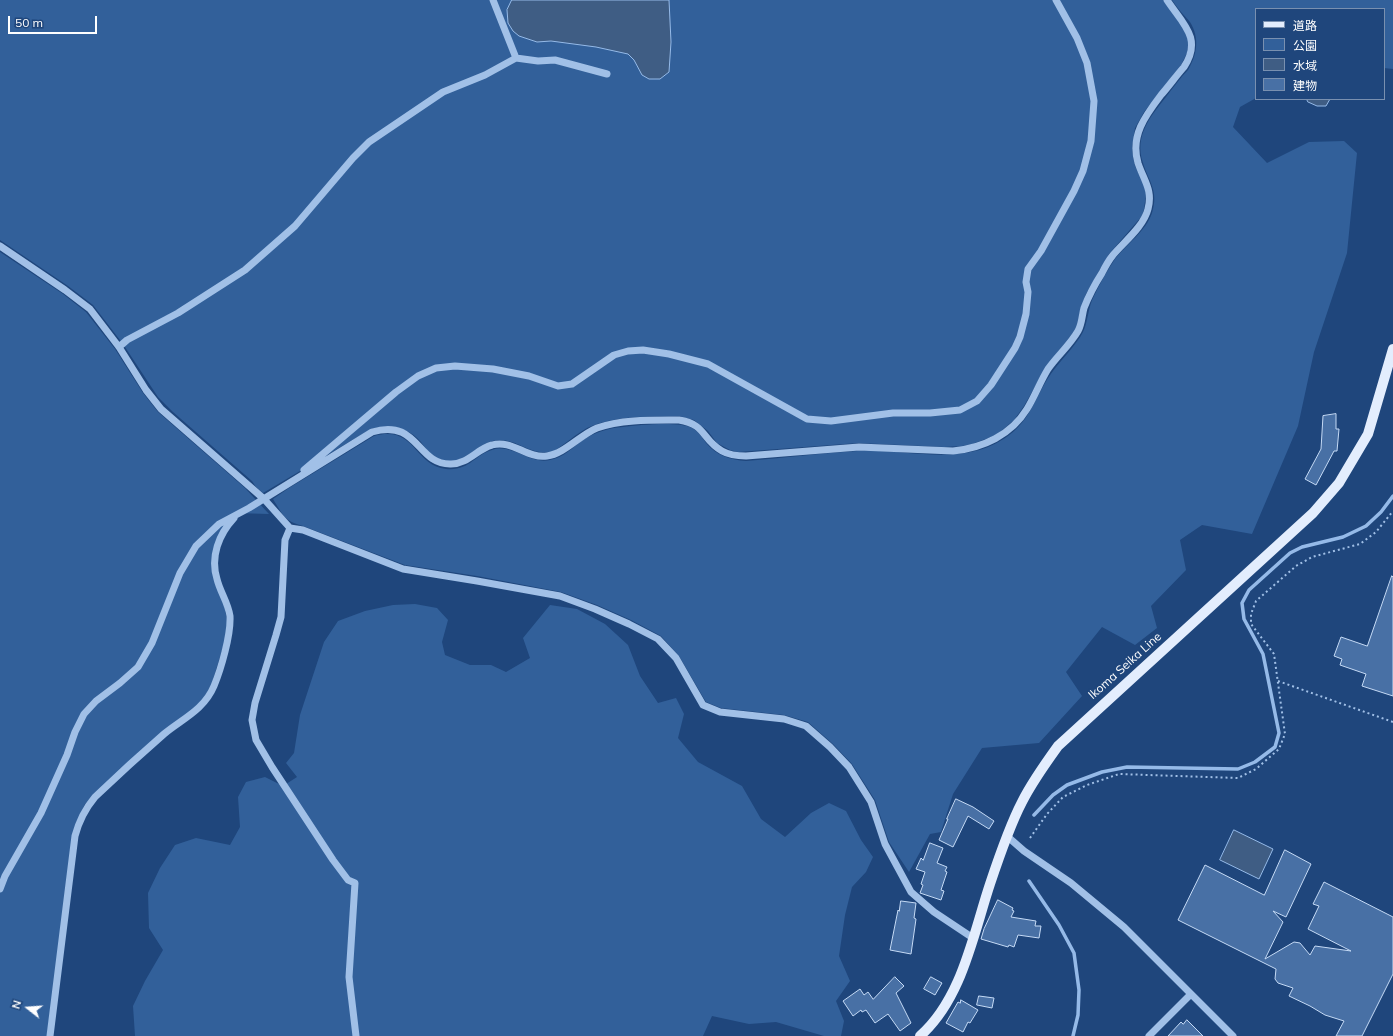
<!DOCTYPE html>
<meta charset="utf-8">
<style>
body{margin:0}
#map{position:relative;width:1393px;height:1036px;overflow:hidden;background:#1f467c;font-family:Mulish,"Noto Sans JP",sans-serif}
canvas{display:block}
.legend{position:absolute;left:1255px;top:8px;width:130px;height:92px;box-sizing:border-box;background:#1f467c;border:1px solid #7990b0;margin:0;padding:5px 7px;list-style:none;font-size:12px;color:#fff}
.legend li{display:flex;align-items:center;gap:8px;height:20px}
.legend b{width:20px;border:1px solid #7990b0}
.north{position:absolute;left:8px;top:988px;width:40px;height:40px;-webkit-text-stroke:3px #1f467c;paint-order:stroke;rotate:287deg;font-size:11px;font-weight:700;line-height:16px;text-align:center;color:#fff}
.north::after{content:'';display:block;margin:auto;width:14px;height:18px;background:#fff;clip-path:polygon(50% 0,100% 100%,50% 72%,0 100%)}
.scale{position:absolute;left:8px;top:16px;width:89px;height:18px;box-sizing:border-box;border:2px solid #fff;border-top:0;padding-left:5px;font-size:12px;line-height:14px;white-space:nowrap;color:#fff;-webkit-text-stroke:3px #1f467c;paint-order:stroke}
</style>
<div id="map">
<canvas width="1393" height="1036"></canvas>
<ul class="legend">
<li><b style="height:5px;background:#e3edfd"></b>道路</li>
<li><b style="height:11px;background:#32609a"></b>公園</li>
<li><b style="height:11px;background:#3f5d84"></b>水域</li>
<li><b style="height:11px;background:#4870a5"></b>建物</li>
</ul>
<div class="north">N</div>
<div class="scale">50 m</div>
</div>
<script>
const g = document.querySelector('canvas').getContext('2d');
g.lineJoin = 'round';
function paint(path, color) { g.fillStyle = color; g.fill(path, 'evenodd'); }
function stroke(path, color, width, dash) { g.strokeStyle = color; g.lineWidth = width; g.lineCap = dash ? 'butt' : 'round'; g.setLineDash(dash || []); g.stroke(path); }
function drawText(font, color, halo, rows, align = 'center') {
  g.font = font + ' Mulish,sans-serif'; g.lineWidth = 3.5; g.setLineDash([]); g.textBaseline = 'middle'; g.strokeStyle = halo; g.fillStyle = color; for (const [text, x, y, turn = 0] of rows) {
    g.save(); g.translate(x, y); g.rotate((+turn || 0) * Math.PI / 180); g.textAlign = isNaN(turn) ? turn : align; if (halo) g.strokeText(text, 0, 0); g.fillText(text, 0, 0); g.restore();
  }
}
paint(new Path2D(`
 M0 0H1163L1183 27 1188 39V46L1187 53 1181 65 1144 112 1135 128 1132 147 1133 157 1135 166 1145 187 1146 194 1144 209 1142 216 1109 254 1099 271 1086 294 1081 308 1076 329 1046 367 1024 406 1014 420 1000 432 991 437 972 444 962 446 944 447 858 443 738 452 730 450 717 443 708 431 694 420 679 416C649 417 615 415 587 428 576 434 565 444 554 451 531 457 519 439 498 440 476 442 466 466 442 460 432 457 427 450 421 442 408 427 390 424 371 429L263 493 256 487 252 481 173 412 158 397 123 344 93 305 68 286 0 240Z
 M1172 0H1393V69L1384 68V9H1256V98L1240 107 1233 127 1267 163 1309 142 1344 141 1357 153 1347 253 1314 352 1298 426 1252 534 1202 525 1180 540 1186 570 1151 606 1157 628 1135 645 1102 627 1066 672 1082 696 1039 743 982 748 953 794 941 832 930 834 909 872 889 842 875 800 852 764 833 744 808 722 784 715 721 708 706 702 679 656 661 636 631 620 597 605 561 592 477 576 405 565 303 526C284 521 283 515 273 499L289 488 374 436C416 425 413 465 446 469 470 471 474 455 492 450 513 443 529 465 550 460 563 458 573 447 583 440 595 432 609 428 623 427 639 425 679 421 692 428 699 432 702 437 706 443 717 456 731 460 746 461 784 458 821 453 858 451 910 448 968 470 1013 432 1033 415 1038 390 1053 371 1061 360 1077 344 1083 332 1088 322 1088 307 1094 296 1100 283 1107 271 1115 259 1127 244 1146 231 1152 213 1159 191 1149 182 1143 163 1134 136 1150 117 1166 97 1173 88 1180 78 1188 70 1197 55 1200 38 1190 22 1184 15 1177 8 1172 0Z
 M0 252 63 294 86 312 115 349 143 393 158 412 245 488 269 514 236 513 214 549 228 625 224 644 211 686 199 705 85 804 75 825 47 1036H0Z
 M415 604 437 608 448 620 442 642 445 655 470 665H491L506 672 530 658 523 638 550 605 577 609 605 624 628 645 640 676 658 703 676 698 684 714 678 738 698 762 742 786 761 819 785 837 811 813 829 803 846 811 861 840 873 857 866 872 852 887 845 915 839 956 850 981 836 1001 844 1021 841 1036H824L776 1022 749 1024 712 1016 703 1036H135L133 1006 145 981 163 950 149 928 148 893 160 868 175 845 196 838 230 845 240 827 238 797 246 782 265 777 283 786 297 777 286 763 294 753 300 715 324 642 338 621 365 611 393 605Z`), '#32609a');
const water = new Path2D(`
 M512 0H669L671 42 669 72 660 79H649L642 75 634 60 628 54 596 47 551 41 537 42 519 36 513 31 508 23 507 10Z
 M1307 99H1330L1326 106H1317L1308 102Z
 M1234 830 1273 849 1259 879 1220 860Z`);
paint(water, '#3f5d84');
stroke(water, '#95bae8', 1);
stroke(new Path2D(`
 M1034 815 1053 795 1067 785 1102 772 1127 767 1238 769 1255 762 1275 747 1279 733 1263 654 1244 619 1242 603 1249 590 1290 553 1302 547 1343 537 1366 526 1381 512 1393 496
 M1029 881 1059 925 1074 953 1079 990 1078 1015 1073 1036`), '#95bae8', 3.5);
const building = new Path2D(`
 M1336 414V429H1339L1337 451H1334L1316 485 1305 479 1321 449 1323 416Z
 M1392 576 1393 577V696L1362 686 1366 674 1340 665 1342 659 1334 656 1341 637 1367 646Z
 M956 799 973 807 994 821 989 829 968 816 953 847 939 840 948 819H947Z
 M930 843 943 848 937 863 947 867 945 871 947 872 941 890 944 891 941 900 920 893 923 885 921 884 925 872 916 869 921 858 923 860Z
 M1285 850 1311 864 1286 917 1273 911 1283 922 1265 959 1294 942 1300 943 1310 955 1315 946 1351 951 1308 929 1319 906 1313 904 1324 882 1393 917V974L1362 1036H1336L1344 1021 1325 1015 1310 1006 1289 996 1293 988 1278 983 1275 979 1276 969 1178 920 1205 865 1264 895Z
 M998 900 1013 908 1012 910 1014 911 1011 917 1036 921 1035 926H1041L1039 938 1018 935 1014 947 1009 945 1008 947 981 939 984 929Z
 M901 901 916 903 914 918 916 919 911 954 890 950 898 910 899 911Z
 M895 977 904 986 896 993 911 1023 900 1031 888 1014 875 1023 866 1010 862 1012 861 1010 853 1016 843 1001 860 989 864 995 868 992 873 999Z
 M931 977 942 983 935 995 924 989Z
 M979 996 994 998 992 1008 977 1005Z
 M961 1000 978 1010 970 1023 968 1022 963 1032 946 1023 958 1002 960 1003Z
 M1187 1020 1203 1036H1168L1181 1022 1183 1024Z`);
paint(building, '#4870a5');
stroke(building, '#c5daf5', 1);
stroke(new Path2D(`
 M1278 681 1393 722
 M1030 838 1047 814 1063 797 1087 785 1119 774 1238 778 1256 769 1279 749 1285 734 1274 654 1251 624V614L1256 601 1296 566 1312 557 1360 544 1376 532 1393 511`), '#a1c0e7', 2, [2, 3]);
stroke(new Path2D(`
 M493 0 516 58
 M0 246 65 290 90 309 119 347 146 390 161 409 264 499 290 528
 M119 347 127 340 178 313 245 270 295 226 353 158 369 142 443 92 485 75 516 58 538 61 555 60 607 74
 M304 470 396 392 418 376 436 368 455 366 493 369 529 376 558 386 572 384 614 355 628 351 643 350 669 354 708 364 807 419 831 421 893 413H930L960 410 977 401 991 385 1015 348 1020 337 1026 314 1028 292 1026 282 1028 269 1041 251 1074 191 1083 171 1091 141 1094 101 1087 63 1077 38 1056 0
 M1008 837 1024 851 1071 883 1124 927 1233 1036
 M0 889 5 876 41 813 67 755 75 732 84 714 96 701 120 683 138 667 152 643 180 573 196 546 219 524 249 508 372 432C419 418 416 465 451 464 468 464 477 449 492 445 512 439 527 459 547 456 564 454 580 435 597 428 621 419 654 420 679 420 706 424 702 440 722 451 729 455 738 456 746 456L859 447 953 451C983 448 1011 435 1027 409 1035 396 1040 382 1048 369 1057 356 1070 345 1078 331 1082 324 1082 315 1084 308 1089 295 1095 284 1102 273 1105 267 1109 260 1113 255 1124 242 1144 226 1148 209 1153 190 1144 181 1138 163 1130 136 1145 116 1161 95 1169 86 1176 76 1184 67 1203 38 1182 23 1167 0
 M50 1036 75 836C79 821 85 809 95 797 118 775 141 754 164 734 182 719 204 710 214 686 221 669 231 635 230 616 228 602 220 592 217 579 210 557 219 534 234 518
 M356 1036 349 977 355 883 348 880 333 860 272 767 256 740 252 720 255 703 276 635 281 617 285 540 290 528 303 530 403 569 477 581 560 596 595 609 629 624 658 639 676 658 703 705 720 712 784 719 806 726 830 747 849 767 871 802 885 844 911 892 934 912 973 938
 M1149 1036 1191 994`), '#a1c0e7', 7);
stroke(new Path2D(`
 M920 1036C962 999 973 935 990 884 999 857 1009 827 1022 802 1032 782 1045 764 1058 746L1313 513 1339 483 1368 434 1393 349`), '#e3edfd', 10);
drawText('12px', '#fff', '#1f467c', [
 ["Ikoma Seika Line",1125,666,-42]
]);
</script>
